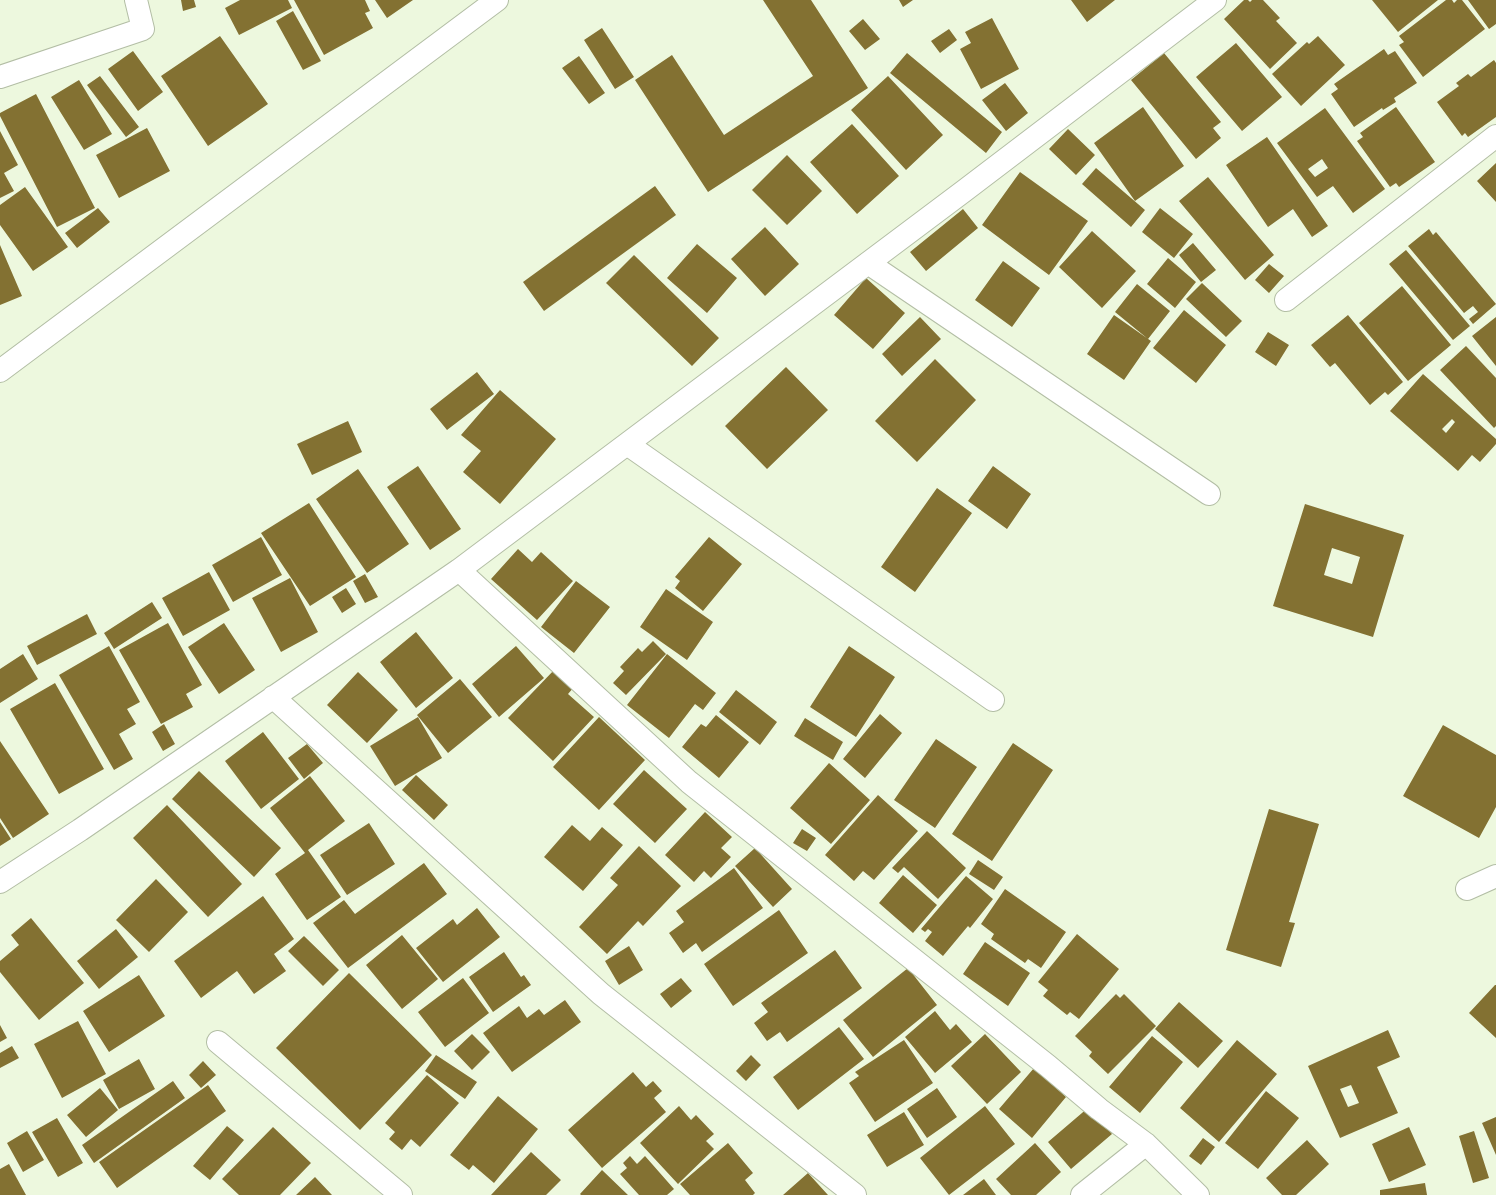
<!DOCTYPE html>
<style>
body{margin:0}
canvas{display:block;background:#edf8de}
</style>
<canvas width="1496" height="1195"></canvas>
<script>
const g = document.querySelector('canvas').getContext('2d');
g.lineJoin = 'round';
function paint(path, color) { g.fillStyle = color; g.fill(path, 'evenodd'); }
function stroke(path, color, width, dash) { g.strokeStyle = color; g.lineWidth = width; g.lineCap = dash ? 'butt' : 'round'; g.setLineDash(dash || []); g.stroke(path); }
paint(new Path2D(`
 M181 0H194L196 7 183 11Z
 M240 0H288L292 8 239 35 225 8Z
 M294 0H365L370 11 365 13 373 28 324 55Z
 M375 0H413L387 18Z
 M763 0H811L868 88 708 192 635 80 672 55 724 135 813 76Z
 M899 0H913L903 7Z
 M1071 0H1115L1087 22Z
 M1244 0H1248L1250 2 1252 0H1263L1280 18 1276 21 1297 43 1270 69 1224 19Z
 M1372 0H1438L1398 32Z
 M1446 0H1452L1454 3 1457 0H1462L1485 29 1423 77 1399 45 1404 42 1399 36Z
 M1468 0H1496V24L1489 29Z
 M293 11 321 61 303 70 276 21Z
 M992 18 1019 69 981 89 960 49 971 43 965 32Z
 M863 19 880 39 865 50 849 31Z
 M602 28 634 77 615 89 584 40Z
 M949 29 957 40 940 53 931 41Z
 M220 36 268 104 208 146 161 76Z
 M1318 36 1345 65 1301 106 1272 74 1307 42 1309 44Z
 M1236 43 1282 97 1242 131 1196 77Z
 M1384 49 1388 55 1395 51 1417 83 1394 98 1396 102 1383 110 1382 108 1354 127 1331 94 1338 89 1334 84Z
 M133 51 163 92 138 111 108 69Z
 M907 53 1002 132 986 153 890 73Z
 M1164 53 1221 122 1213 128 1221 138 1196 159 1131 80Z
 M579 56 605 93 589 104 562 68Z
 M1494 60 1496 63V117L1468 137 1465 133 1462 136 1437 102 1459 86 1456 83 1468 74 1471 77Z
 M100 76 139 127 126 137 87 85Z
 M888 76 943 135 906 170 851 110Z
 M79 80 112 134 84 150 51 97Z
 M1005 83 1028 113 1006 131 982 100Z
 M36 94 95 208 57 227 0 116V113Z
 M1143 107 1184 166 1135 201 1094 143Z
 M1396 107 1435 162 1399 187 1396 183 1390 187 1357 141 1363 137 1360 133Z
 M1325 108 1385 189 1353 213 1333 186 1317 197 1277 143ZM1322 159 1328 168 1315 177 1308 169Z
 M852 124 899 176 857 214 810 162Z
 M147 128 170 171 119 198 96 155Z
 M1068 129 1095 155 1076 175 1049 149Z
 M0 131 18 165 4 173 14 191 0 198Z
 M1267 137 1328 226 1312 237 1293 209 1268 227 1226 165Z
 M787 155 822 191 787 225 752 190Z
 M1496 163V202L1477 181Z
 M1096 168 1145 210 1131 227 1082 184Z
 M1020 172 1088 221 1049 275 982 225Z
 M1208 177 1274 255 1245 280 1179 201Z
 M655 186 676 215 544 311 523 282Z
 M25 187 68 247 33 271 0 225V205Z
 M98 208 110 222 77 248 65 233Z
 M1160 208 1193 234 1174 258 1142 232Z
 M963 209 978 228 926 271 910 252Z
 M765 227 799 264 765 296 731 259Z
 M1429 229 1433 235 1436 232 1496 304 1473 324 1469 319 1478 312 1473 306 1464 313 1408 246Z
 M1092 231 1136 271 1102 308 1059 267Z
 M1193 243 1216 270 1201 282 1179 255Z
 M697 244 737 278 707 313 667 278Z
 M0 245 22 296 0 305Z
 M1406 250 1470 326 1453 340 1389 264Z
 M634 255 719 338 692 366 606 283Z
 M1168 258 1196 282 1175 308 1147 284Z
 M1003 261 1040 288 1012 327 975 300Z
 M1269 264 1284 276 1269 293 1255 280Z
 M866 278 905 313 873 349 834 315Z
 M1202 283 1242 321 1226 337 1186 299Z
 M1137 284 1170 311 1148 339 1115 312Z
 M1402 286 1451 345 1408 381 1359 323Z
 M1184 310 1226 345 1196 383 1153 348Z
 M1114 315 1151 341 1124 380 1087 354Z
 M1348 315 1403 382 1388 395 1385 392 1370 405 1335 363 1330 367 1311 345Z
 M920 317 941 339 902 376 882 354Z
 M1496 317V366L1472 336Z
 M1268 332 1289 345 1276 366 1255 352Z
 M1466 346 1496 378V426L1494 428 1440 370Z
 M935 359 976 400 917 462 875 421Z
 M786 367 828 410 767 469 725 426Z
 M477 372 494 394 447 430 430 409Z
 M1423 374 1496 439V444L1480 462 1472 455 1458 471 1390 411ZM1452 419 1455 422 1446 433 1442 429Z
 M500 390 556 439 500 504 463 472 481 451 461 435Z
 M348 421 362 452 312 475 297 444Z
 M418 466 461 529 430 550 387 487Z
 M993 466 1031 494 1007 529 968 501Z
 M358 469 409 544 367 573 316 499Z
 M937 488 972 513 915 592 881 567Z
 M309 503 356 577 310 606 261 533Z
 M1305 504 1404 535 1373 637 1273 606ZM1332 548 1360 557 1352 584 1324 575Z
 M261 537 282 575 233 602 212 565Z
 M709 537 742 564 703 611 675 588 680 581 675 577Z
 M518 549 532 562 541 552 573 581 537 620 491 579Z
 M209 572 230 610 183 636 162 598Z
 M365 574 378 597 365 603 353 581Z
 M290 578 318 632 281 652 252 598Z
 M576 581 610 607 574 653 541 627Z
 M346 588 356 604 342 613 332 597Z
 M666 589 713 622 687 660 640 627Z
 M152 602 162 618 114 649 104 633Z
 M87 614 97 634 37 665 27 646Z
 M168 623 202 685 186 694 193 707 161 724 119 650Z
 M224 623 255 670 219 694 188 647Z
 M416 632 453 678 416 708 380 662Z
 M653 641 666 654 626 695 613 683 624 671 620 667 638 648 642 652Z
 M109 646 140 702 127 709 136 724 119 734 133 759 114 770 59 675Z
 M516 646 544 678 499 717 472 684Z
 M849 646 895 677 856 737 810 707Z
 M23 654 38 679 0 703V669Z
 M667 654 716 693 703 710 695 704 669 738 627 705Z
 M555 669 574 687 568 694 594 717 553 761 508 718Z
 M358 672 398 710 367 743 327 705Z
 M460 679 492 717 448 753 417 715Z
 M55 683 104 769 59 794 10 709Z
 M736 690 777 722 760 745 719 712Z
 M880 714 902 733 865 778 843 759Z
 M716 715 749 742 719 778 682 747 701 724 706 727Z
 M418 717 442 758 395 786 370 746Z
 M599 717 645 760 599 810 553 767Z
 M805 718 843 742 833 760 794 736Z
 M164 724 175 744 163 751 152 732Z
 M1443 725 1496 755V807L1479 838 1403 796Z
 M263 732 299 779 261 809 225 761Z
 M936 739 977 767 935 828 894 800Z
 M0 741 49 814 13 838 0 818Z
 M1013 743 1053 770 992 861 952 834Z
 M307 744 323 763 304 779 288 758Z
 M829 763 870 800 831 844 790 808Z
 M644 770 687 809 655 843 613 804Z
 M199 771 281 848 254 877 172 799Z
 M416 775 448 805 434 820 402 790Z
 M310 776 345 821 308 850 341 897 307 920 275 874 305 853 270 808Z
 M878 795 918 831 874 880 863 871 854 881 825 855Z
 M167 805 242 884 208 917 133 838Z
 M1269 809 1319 824 1289 922 1295 923 1281 967 1226 950Z
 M705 812 732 837 721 848 731 857 711 878 704 871 694 882 665 855Z
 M0 822 11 839 0 846Z
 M369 823 395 864 347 895 320 855Z
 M572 825 590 841 602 827 623 845 583 891 544 857Z
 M802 829 816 838 807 851 793 843Z
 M927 831 966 868 938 899 904 867 898 873 892 868Z
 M639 846 681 886 643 926 638 921 607 954 579 927 618 885 610 878Z
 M755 848 792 889 773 907 735 866Z
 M978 860 1003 877 994 890 969 874Z
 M424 863 447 894 348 968 313 923 344 900 355 914Z
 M734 868 763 908 702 952 696 943 683 953 669 933 684 922 676 911Z
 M903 875 937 905 913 933 879 903Z
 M966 876 993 899 970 928 968 926 943 956 925 941 932 932 928 929 925 932 921 929Z
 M156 879 188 912 149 952 116 920Z
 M1005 889 1066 932 1041 968 1028 959 1025 963 991 939 994 934 981 924Z
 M263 896 294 939 274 954 286 971 254 994 237 971 201 998 174 961Z
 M477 908 500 937 443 982 416 948 453 919 457 925Z
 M779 910 808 953 733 1006 704 964Z
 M31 918 84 983 39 1020 0 972V961L19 945 11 935Z
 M116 929 138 957 99 989 77 961Z
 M1077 934 1119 969 1079 1019 1070 1012 1067 1015 1043 996 1048 990 1038 982Z
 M402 935 438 979 402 1009 366 965Z
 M304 936 339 970 323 986 288 951Z
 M985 942 1030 973 1008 1006 963 974Z
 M629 946 643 970 619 985 605 961Z
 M835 950 862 988 787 1042 780 1032 767 1041 754 1023 768 1012 761 1003Z
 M504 952 521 977 524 975 531 985 493 1012 469 977Z
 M908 968 937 1005 873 1057 843 1020Z
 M349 973 432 1055 360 1130 276 1048Z
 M139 975 165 1016 109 1052 83 1011Z
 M463 978 489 1013 445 1047 418 1012Z
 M681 978 692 991 671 1008 660 994Z
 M1495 985H1496V1038L1469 1013Z
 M1116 994 1120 998 1124 994 1156 1026 1108 1074 1089 1056 1092 1052 1075 1036Z
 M565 1000 581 1022 512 1072 483 1033 519 1006 527 1018 539 1009 544 1015Z
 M1179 1002 1223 1041 1198 1068 1155 1029Z
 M935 1011 950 1030 956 1024 972 1042 935 1073 905 1037Z
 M78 1021 106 1074 62 1098 34 1044Z
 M0 1025 7 1038 0 1042Z
 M839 1027 864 1059 798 1110 773 1077Z
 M1388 1030 1400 1057 1377 1067 1398 1113 1340 1138 1308 1066ZM1351 1085 1359 1103 1348 1107 1340 1089Z
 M472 1034 490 1052 472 1070 454 1051Z
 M985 1034 1021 1072 987 1104 951 1066Z
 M1152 1036 1183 1062 1140 1113 1109 1087Z
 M904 1040 933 1083 875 1122 849 1083 859 1076 855 1072Z
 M1237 1040 1277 1074 1219 1142 1180 1108Z
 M12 1046 19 1058 0 1068V1053Z
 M436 1055 477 1082 465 1099 425 1071Z
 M751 1055 761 1065 746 1081 736 1071Z
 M139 1059 155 1089 119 1109 103 1080Z
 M203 1061 216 1075 201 1088 189 1075Z
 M1034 1068 1066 1097 1032 1138 999 1109Z
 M633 1072 646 1087 653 1081 662 1091 654 1098 666 1112 602 1168 568 1130Z
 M427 1075 459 1103 420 1147 411 1139 402 1150 389 1139 395 1132 385 1123Z
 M173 1081 185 1098 94 1163 82 1145Z
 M208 1085 226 1111 117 1188 99 1162Z
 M100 1088 118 1110 86 1137 67 1115Z
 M937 1088 957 1117 927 1138 907 1109Z
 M1266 1091 1299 1118 1258 1169 1225 1143Z
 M498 1096 538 1129 494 1183 473 1165 469 1170 450 1155Z
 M679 1106 691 1120 696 1115 714 1134 706 1141 714 1149 678 1184 640 1143Z
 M985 1106 1015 1144 949 1195 920 1158Z
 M1089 1107 1112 1134 1071 1169 1048 1142Z
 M904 1112 924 1145 887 1167 867 1135Z
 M1496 1117V1155L1482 1123Z
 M57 1118 83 1163 58 1177 32 1132Z
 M227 1126 244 1140 210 1180 193 1166Z
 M273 1127 311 1163 280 1195H239L222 1179Z
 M1409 1127 1426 1165 1389 1182 1372 1144Z
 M27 1131 44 1160 23 1172 7 1143Z
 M1474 1131 1489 1178 1473 1183 1459 1136Z
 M1203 1138 1215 1147 1201 1165 1189 1156Z
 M1307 1140 1329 1164 1296 1195H1282L1266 1178Z
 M728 1143 753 1173 745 1180 755 1193 753 1195H690L680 1184Z
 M1035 1143 1061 1172 1036 1195H1011L996 1179Z
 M531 1152 561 1180 546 1195H491Z
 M630 1156 637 1164 645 1156 674 1189 667 1195H639L620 1174 627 1168 623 1163Z
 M9 1164 26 1195H0V1169Z
 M602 1170 628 1195H581L580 1194Z
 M808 1173 828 1195H783Z
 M315 1177 332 1195H296Z
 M984 1179 996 1195H963Z
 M1425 1183 1427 1195H1380V1190Z`), '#837132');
const minor = new Path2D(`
 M0 77 143 29 136 0
 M868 263 1209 494
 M1286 300 1496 136
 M0 371 497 0
 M627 444 993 700
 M459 570 689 782 1048 1066 1099 1109 1146 1144 1198 1195
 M273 697 601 994 855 1195
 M0 882 80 830 459 570 964 191 1215 0
 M1467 889 1496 876
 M218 1042 401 1195
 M1082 1195 1146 1144`);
stroke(minor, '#b3bea5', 24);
stroke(minor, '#fff', 22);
</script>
